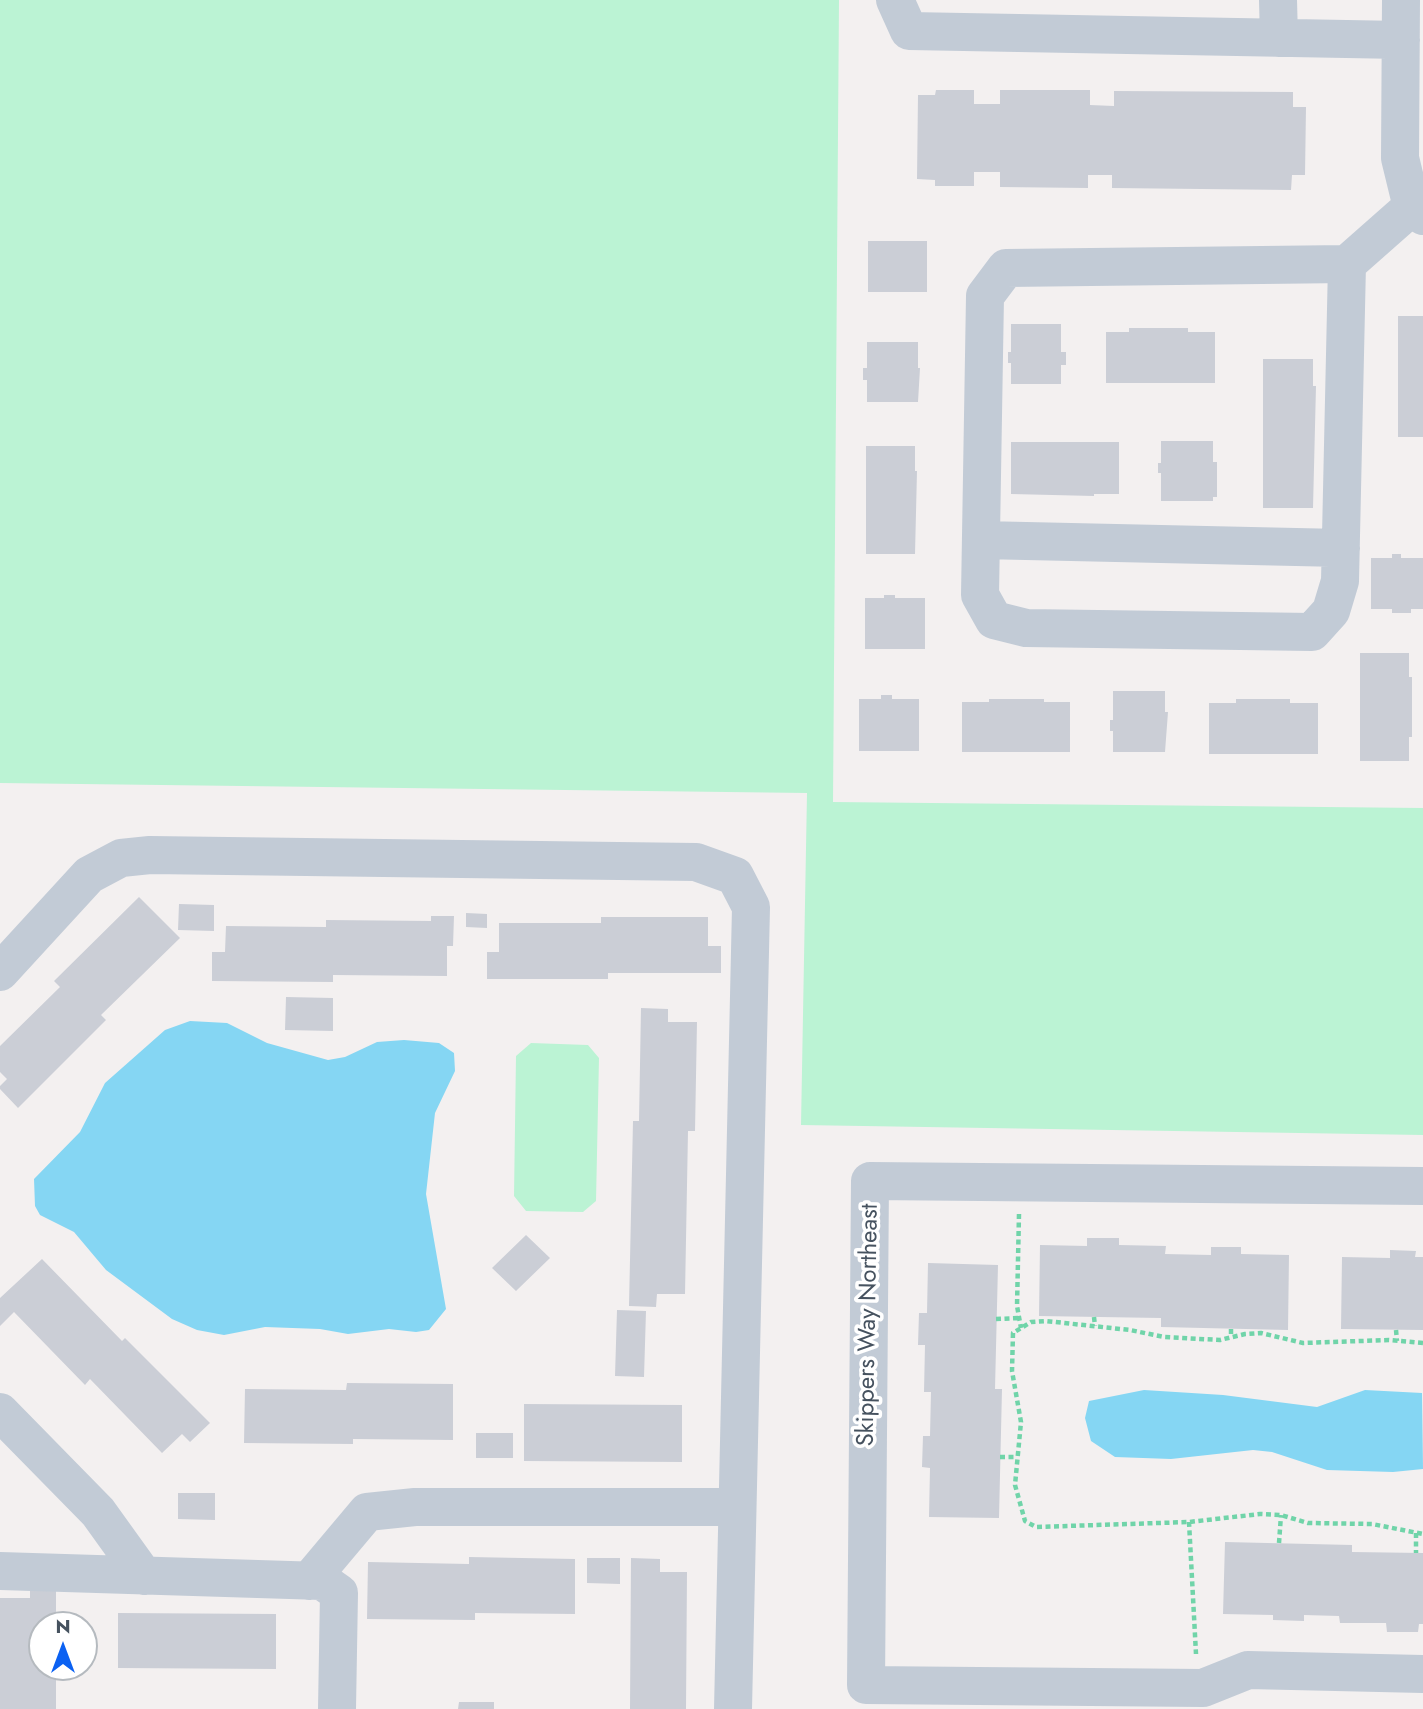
<!DOCTYPE html>
<style>
body{margin:0}
#map{position:relative;width:1423px;height:1709px;overflow:hidden;background:#f3f0f0;font-family:Jost,sans-serif}
canvas{display:block}
.north{position:absolute;left:28px;top:1611px;width:70px;height:70px;box-sizing:border-box;background:#fff;border:2px solid #b5babf;border-radius:50%;rotate:0deg;font-size:19px;font-weight:700;line-height:28px;text-align:center;color:#46525f}
.north::after{content:'';display:block;margin:auto;width:24px;height:32px;background:#0b61f2;clip-path:polygon(50% 0,100% 100%,50% 72%,0 100%)}
</style>
<div id="map">
<canvas width="1423" height="1709"></canvas>
<div class="north">N</div>
</div>
<script>
const g = document.querySelector('canvas').getContext('2d');
g.lineJoin = 'round';
function paint(path, color) { g.fillStyle = color; g.fill(path, 'evenodd'); }
function stroke(path, color, width, dash) { g.strokeStyle = color; g.lineWidth = width; g.lineCap = dash ? 'butt' : 'round'; g.setLineDash(dash || []); g.stroke(path); }
function drawText(font, color, halo, rows, align = 'center') {
  g.font = font + ' Jost,sans-serif'; g.lineWidth = 7; g.setLineDash([]); g.textBaseline = 'middle'; g.strokeStyle = halo; g.fillStyle = color; for (const [text, x, y, turn = 0] of rows) {
    g.save(); g.translate(x, y); g.rotate((+turn || 0) * Math.PI / 180); g.textAlign = isNaN(turn) ? turn : align; if (halo) g.strokeText(text, 0, 0); g.fillText(text, 0, 0); g.restore();
  }
}
paint(new Path2D(`
 M0 0H839L833 802 1423 808V1135L801 1125 807 793 0 783Z
 M531 1043 588 1045 599 1058 596 1201 583 1212 526 1211 514 1196 516 1056Z`), '#bbf3d4');
paint(new Path2D(`
 M190 1021 227 1023 267 1043 328 1060 345 1057 377 1042 404 1040 439 1043 454 1053 455 1071 435 1113 426 1194 446 1309 429 1330 416 1332 389 1329 348 1334 320 1329 265 1327 224 1335 197 1330 172 1319 106 1270 74 1232 40 1215 35 1206 34 1179 80 1132 105 1083 165 1030Z
 M1144 1390 1223 1395 1317 1407 1365 1390 1422 1393 1423 1469 1393 1472 1327 1470 1272 1452 1253 1450 1171 1459 1115 1457 1091 1441 1085 1418 1089 1401Z`), '#85d6f3');
paint(new Path2D(`
 M936 90H974V104H1000V90H1090V105L1114 106V91L1293 92V107H1306L1305 175H1292L1291 190 1112 188V175H1088V188L1000 187V172H974V186H935V180L917 179 918 95H935Z
 M868 241H927V292H868Z
 M1398 316H1423V437H1398Z
 M1011 324H1061V352H1066V365H1061V384H1011V363H1008V352H1011Z
 M1129 328H1188V332H1215V383H1106V332H1129Z
 M867 342H918V368H920L918 402H867V380H863V368H867Z
 M1263 359H1313V386H1316L1313 508H1263Z
 M1161 441H1213V462H1217V497H1213V501H1161V473H1158V463H1161Z
 M1011 442H1119V494H1094V496L1011 494Z
 M866 446H915V471H917L915 554H866Z
 M1392 554H1401V558H1423V609H1411V613H1392V609H1371V558H1392Z
 M884 595H895V598H925V649H865V598H884Z
 M1360 653H1409V677H1412V737H1409V761H1360Z
 M1113 691H1165V712H1168L1165 752H1113V731H1110V720H1113Z
 M881 695H892V699H919V751H859V699H881Z
 M989 699H1044V702H1070V752H962V702H989Z
 M1236 699H1290V703H1318V754H1209V703H1236Z
 M139 897 180 938 101 1015 106 1020 18 1108 0 1089V1086L7 1079 0 1072V1046L60 987 54 981Z
 M179 904 214 905V931L178 930Z
 M466 913 487 914V928L466 927Z
 M431 916H454L453 946H447V976L333 975V982L212 981V952H225L226 926 326 927V920L431 921Z
 M601 917H708V946H721V973H608V979H487V952H499V923H601Z
 M286 997 333 998V1031L285 1030Z
 M641 1008 668 1009V1022H697L695 1131H688L685 1294H657L656 1307 629 1306 633 1121H639Z
 M526 1235 550 1258 516 1291 492 1268Z
 M1087 1238H1119V1245L1166 1246 1165 1254 1211 1255V1247H1241V1254L1289 1255 1288 1330 1161 1327V1318L1039 1316 1040 1245 1087 1246Z
 M1390 1250 1416 1251 1415 1257H1423V1330L1341 1329 1342 1257 1390 1258Z
 M42 1259 122 1341 125 1338 210 1423 190 1442 182 1434 162 1453 90 1379 85 1385 14 1312 0 1326V1298Z
 M928 1263 998 1265 995 1389H1002L999 1518 929 1517 930 1468 922 1467 923 1436H930L931 1392H924L925 1345H918L919 1313H927Z
 M617 1310 646 1311 644 1377 615 1376Z
 M347 1383 453 1384V1440L353 1439V1444L244 1443 245 1389 346 1390Z
 M524 1404 682 1405V1462L524 1461Z
 M476 1433H513V1458H476Z
 M178 1493H215V1520L178 1519Z
 M1225 1542 1352 1545V1552L1423 1553V1624H1419L1418 1632H1387L1386 1623H1340L1339 1616 1304 1615V1621L1273 1620V1615L1223 1614Z
 M469 1557 575 1559V1614L475 1613V1620L367 1619 368 1562 469 1564Z
 M587 1558H620V1584L587 1583Z
 M631 1558 660 1559V1572H687L686 1709H630Z
 M30 1585H56V1625H42V1667H56V1709H0V1598H30Z
 M118 1613 276 1614V1669L118 1668Z
 M459 1702H494V1709H458Z`), '#cbced6');
stroke(new Path2D(`
 M1019 1214 1017 1306 1021 1328
 M1094 1317 1095 1326
 M996 1319 1019 1318
 M1231 1329V1337
 M1396 1330 1397 1341
 M1423 1343 1389 1340 1303 1343 1261 1333 1245 1334 1220 1340 1164 1337 1130 1330 1046 1321 1031 1322 1013 1333 1012 1371 1021 1422 1015 1485 1025 1521 1036 1527 1189 1522 1260 1514 1281 1515 1308 1523 1372 1524 1423 1534
 M1000 1457H1016
 M1189 1522 1196 1654
 M1416 1533V1553
 M1279 1543 1281 1515`), '#70d4a9', 4.5, [5, 3.5]);
stroke(new Path2D(`
 M895 0 909 31 1401 40
 M1278 0 1279 38
 M1401 0 1400 158 1409 195 1423 216
 M1347 264 1340 581 1331 611 1312 632 1026 628 994 620 980 595 985 296 1006 268 1347 264 1415 204
 M981 540 1341 548
 M0 972 89 875 121 858 150 855 696 862 735 876 751 907 733 1709
 M1423 1186 870 1181 866 1685 1203 1688 1248 1670 1423 1674
 M0 1412 98 1512 144 1576
 M0 1571 322 1581 339 1593 337 1709
 M309 1581 367 1512 415 1507H737`), '#c2cbd6', 38);
drawText('24px', '#46525f', '#fff', [
 ["Skippers Way Northeast",869,1325,-89]
]);
</script>
